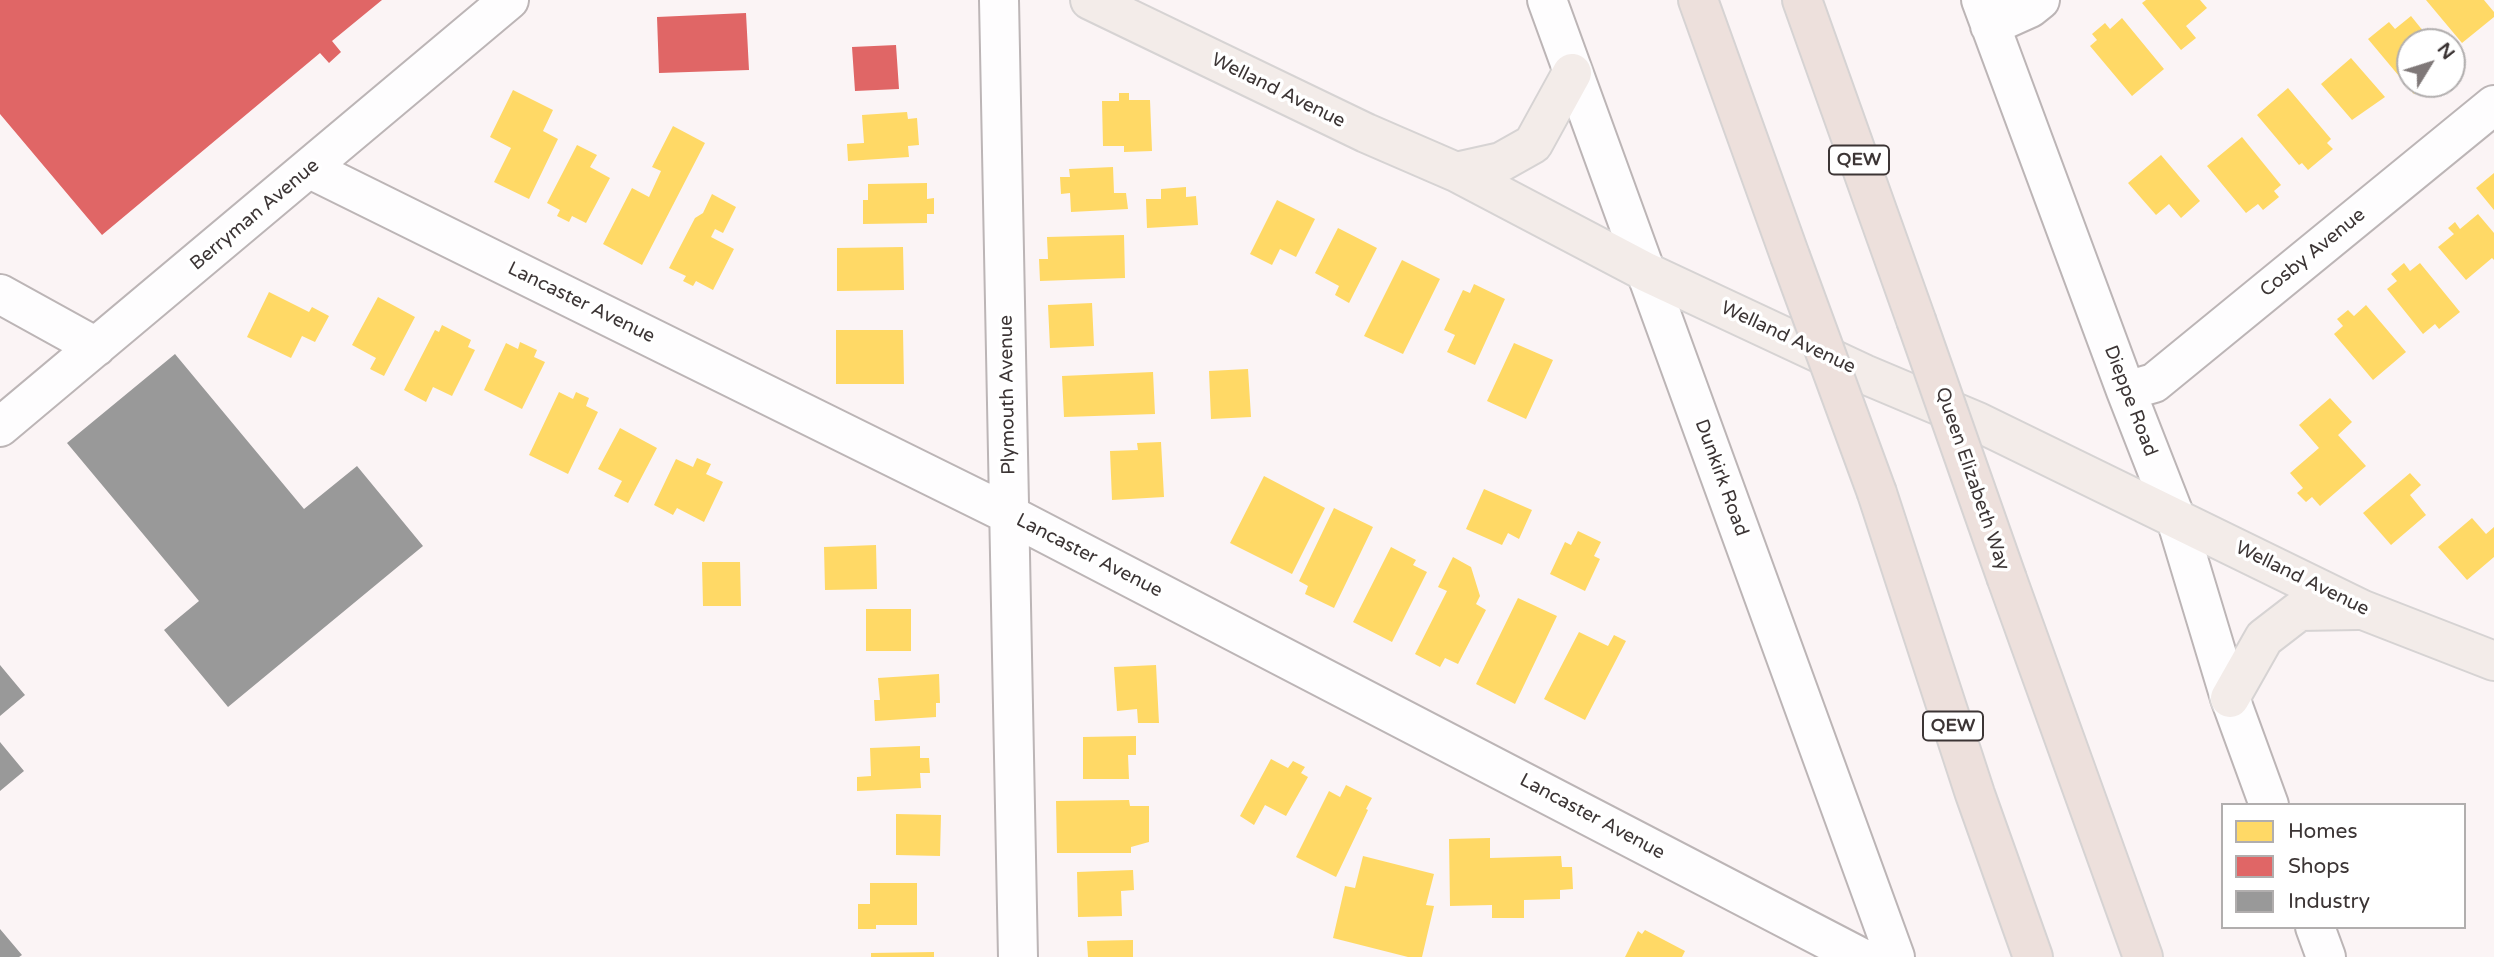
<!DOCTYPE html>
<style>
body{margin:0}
#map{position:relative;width:2494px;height:957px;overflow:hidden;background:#fbf4f5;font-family:"Varela Round",sans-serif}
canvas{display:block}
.legend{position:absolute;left:2221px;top:803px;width:245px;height:126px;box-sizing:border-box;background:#fff;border:2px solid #b1aeae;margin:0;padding:9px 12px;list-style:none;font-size:21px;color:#3c3535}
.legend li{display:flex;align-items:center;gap:14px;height:35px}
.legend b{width:35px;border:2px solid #b1aeae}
.north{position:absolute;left:2396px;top:28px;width:70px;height:70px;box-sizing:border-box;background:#fff;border:2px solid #b1aeae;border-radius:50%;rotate:52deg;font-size:19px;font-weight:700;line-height:28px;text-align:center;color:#3c3535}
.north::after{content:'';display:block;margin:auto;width:24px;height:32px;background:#7f7878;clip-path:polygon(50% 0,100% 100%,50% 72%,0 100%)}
</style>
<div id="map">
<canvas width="2494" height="957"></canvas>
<ul class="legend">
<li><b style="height:19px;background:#ffd966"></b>Homes</li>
<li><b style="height:19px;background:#e06666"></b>Shops</li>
<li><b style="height:19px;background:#999"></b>Industry</li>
</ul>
<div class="north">N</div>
</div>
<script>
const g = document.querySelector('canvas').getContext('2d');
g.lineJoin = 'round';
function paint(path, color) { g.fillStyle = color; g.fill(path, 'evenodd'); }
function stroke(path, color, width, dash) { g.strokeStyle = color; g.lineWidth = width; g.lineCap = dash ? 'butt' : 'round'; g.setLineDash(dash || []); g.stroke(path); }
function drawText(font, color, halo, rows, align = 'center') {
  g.font = font + ' "Varela Round",sans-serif'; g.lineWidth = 7; g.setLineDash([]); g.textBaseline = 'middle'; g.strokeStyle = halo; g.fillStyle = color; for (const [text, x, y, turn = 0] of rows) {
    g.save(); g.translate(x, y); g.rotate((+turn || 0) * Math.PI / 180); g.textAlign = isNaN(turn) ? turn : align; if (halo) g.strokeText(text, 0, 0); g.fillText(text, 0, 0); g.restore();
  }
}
paint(new Path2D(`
 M2146 0H2200L2207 8 2186 26 2196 38 2181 50 2142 3Z
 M2426 0H2484L2494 12V17L2462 43Z
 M2411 16 2432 42H2410V84H2436L2425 93 2421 88 2414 94 2368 39 2389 22 2395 29Z
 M2122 18 2164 69 2132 96 2090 46 2097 40 2092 34 2105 23 2110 29Z
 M2351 58 2385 97 2352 120 2321 84Z
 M2288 88 2331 139 2327 143 2333 149 2308 170 2302 163 2299 165 2257 115Z
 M513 90 553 110 543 131 558 139 529 199 494 182 511 148 490 137Z
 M1119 93H1129V100H1150L1152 151 1124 152V146H1103L1102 101H1119Z
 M907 112 908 119 917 118 919 145 908 146 909 157 848 161 847 144 864 143 862 115Z
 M673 126 705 143 642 265 603 244 632 188 649 197 661 171 652 167Z
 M2242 137 2281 185 2274 191 2279 197 2263 210 2258 204 2246 213 2207 166Z
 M577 145 597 155 590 167 610 178 586 223 572 216 569 222 557 216 560 210 547 203Z
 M2161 155 2200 201 2181 218 2169 204 2156 215 2128 183Z
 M1113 167 1114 193H1126L1128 209 1071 212 1070 193 1061 194 1060 177H1070L1069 169Z
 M2494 173V210L2476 188Z
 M927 183V199L934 198V214H927V223L863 224V200H868V184Z
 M1186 187V197L1196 196 1198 225 1147 228 1146 199H1161V189Z
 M712 194 736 207 723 233 715 229 711 237 734 249 713 290 696 281 693 286 683 281 686 276 669 268 695 218 703 213Z
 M1277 200 1315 219 1296 257 1280 249 1272 265 1250 254Z
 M2478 214 2494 233V260L2492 258 2466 280 2438 247 2454 234 2448 228 2455 222 2460 229Z
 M1338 228 1377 248 1349 303 1335 295 1339 286 1315 273Z
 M1124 235 1125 278 1040 281 1039 259H1048L1047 237Z
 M903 247 904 290 837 291V248Z
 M1402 260 1440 279 1403 354 1364 336Z
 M2404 263 2410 271 2420 263 2460 312 2439 329 2435 324 2423 334 2387 289 2397 281 2391 274Z
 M1474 284 1505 299 1475 365 1447 352 1455 335 1444 330 1463 290 1470 293Z
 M269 292 309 312 312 307 329 316 315 342 302 336 291 358 247 337Z
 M378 297 415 317 384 376 370 369 376 358 352 345Z
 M1092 303 1094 346 1050 348 1048 305Z
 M2366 305 2406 352 2373 380 2334 334 2343 326 2337 319 2348 310 2354 316Z
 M442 325 471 340 468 347 475 350 452 396 433 387 426 402 404 390 435 330 439 332Z
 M836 330H903L904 384H836Z
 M520 342 537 350 534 357 545 362 522 409 484 390 506 343 518 349Z
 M1514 343 1553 360 1526 419 1487 401Z
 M1248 369 1251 417 1211 419 1209 371Z
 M1153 372 1155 414 1064 417 1062 376Z
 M559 392 573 399 576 392 589 398 586 406 598 412 568 474 529 455Z
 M2330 398 2352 422 2338 435 2366 466 2320 506 2312 497 2306 502 2297 493 2303 488 2290 473 2319 448 2299 425Z
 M620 428 657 448 628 503 614 496 622 481 598 469Z
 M1161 442 1164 497 1112 500 1110 451 1138 450 1137 443Z
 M697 458 711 464 706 474 723 482 704 522 677 508 673 515 654 505 676 459 693 467Z
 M2410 473 2421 485 2410 495 2426 515 2391 545 2363 513Z
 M1264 476 1325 508 1292 574 1230 543Z
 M1484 489 1532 510 1519 539 1508 533 1502 545 1466 529Z
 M1334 508 1373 527 1334 608 1305 594 1308 586 1299 581Z
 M2472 518 2486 534 2494 527V557L2467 580 2438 547Z
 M1578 531 1601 542 1594 556 1600 559 1585 591 1550 574 1565 542 1571 545Z
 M876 545 877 589 825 590 824 547Z
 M1391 547 1416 560 1413 565 1427 572 1392 642 1353 622Z
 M1453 557 1471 567 1480 596 1476 604 1486 610 1458 664 1445 658 1440 667 1415 654 1447 591 1438 587Z
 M702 562H740L741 606H703Z
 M1518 598 1557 616 1515 704 1476 684Z
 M866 609H911V651H866Z
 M1579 632 1608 646 1614 635 1626 641 1585 720 1544 699Z
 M1156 665 1159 723H1138L1137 709 1117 711 1114 667Z
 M939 674 940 703H936V717L875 721 874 700H880L878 678Z
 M1136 736V755H1128L1129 779H1083V737Z
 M920 746V758H929L930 773H920L921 788 857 791V777L871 776 870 748Z
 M1271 759 1288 768 1293 761 1305 767 1301 773 1308 777 1286 816 1265 805 1254 825 1240 816Z
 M1346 785 1372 798 1366 809 1368 810 1336 877 1296 857 1329 791 1340 797Z
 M1129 800 1130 806H1149V842L1131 847V853H1057L1056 801Z
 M896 814 941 815 940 856 896 855Z
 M1490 838V858L1561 856 1562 867H1572L1573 889 1560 890V899L1524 900V918H1492V905L1450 906 1449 839Z
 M1363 856 1434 874 1426 905 1434 906 1422 957H1408L1333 938 1345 886 1355 888Z
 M1133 870 1134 890 1121 891 1122 916 1078 917 1077 872Z
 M870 883H917V925H876V929H858V904H870Z
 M1645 930 1685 951 1682 957H1625L1638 931 1642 934Z
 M1133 940V957H1088L1087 941Z
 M934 952V957H871V953Z`), '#ffd966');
paint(new Path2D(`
 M0 0H382L332 41 341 52 329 63 320 53 102 235 0 114Z
 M746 13 749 70 659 73 657 17Z
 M896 45 899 89 855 91 852 47Z`), '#e06666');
paint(new Path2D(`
 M175 354 304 509 357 466 423 546 228 707 164 630 199 601 67 443Z
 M0 665 25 695 0 716Z
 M0 742 24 771 0 791Z
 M0 929 22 955 19 957H0Z`), '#999');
const minor = new Path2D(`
 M999 0 1018 957
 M1547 0 1895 957
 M1981 0 2126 391 2176 519 2230 698 2269 805
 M1990 26 2030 8 2040 0
 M310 169 1010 515 1860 957
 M0 294 96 347
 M2126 391 2154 383 2494 105
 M0 427 509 0
 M2315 927 2326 957`);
const major = new Path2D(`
 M1090 0 1366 133 1456 172 1646 272 1864 374 1978 422 2363 610 2494 661
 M1456 172 1501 162 1533 144 1572 73
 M2230 698 2264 638 2299 611 2358 610`);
const highway = new Path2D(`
 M1698 0 1790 256
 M1802 0 1916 320
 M1877 493 1975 794 2033 957
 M2007 579 2143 957`);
stroke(minor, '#bcb5b6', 42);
stroke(major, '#d6d3d3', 42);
stroke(highway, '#d6d3d3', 42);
stroke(minor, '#fefdfe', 38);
stroke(major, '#f3ece9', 38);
stroke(highway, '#ede0dc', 38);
const highwayBridge = new Path2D(`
 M1790 256 1877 493
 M1916 320 2007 579`);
stroke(highwayBridge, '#d6d3d3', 42, []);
stroke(highwayBridge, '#ede0dc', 38);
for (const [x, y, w] of [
 [1859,160,60],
 [1953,726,60]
]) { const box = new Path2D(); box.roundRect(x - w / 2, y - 14.5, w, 29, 5); g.fillStyle = '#fff'; g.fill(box); stroke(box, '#3c3535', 2); }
drawText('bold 18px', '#3c3535', null, [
 ["QEW",1859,160],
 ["QEW",1953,726]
]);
drawText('19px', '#3c3535', '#fff', [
 ["Welland Avenue",1278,91,26],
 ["Berryman Avenue",255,215,-40],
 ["Cosby Avenue",2313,253,-39],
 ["Lancaster Avenue",581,303,26],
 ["Welland Avenue",1788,338,25],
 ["Plymouth Avenue",1008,395,-91],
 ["Dieppe Road",2130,401,69],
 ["Dunkirk Road",1721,478,70],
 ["Queen Elizabeth Way",1972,479,71],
 ["Lancaster Avenue",1089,556,27],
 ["Welland Avenue",2302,579,26],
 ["Lancaster Avenue",1592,817,28]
]);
</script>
